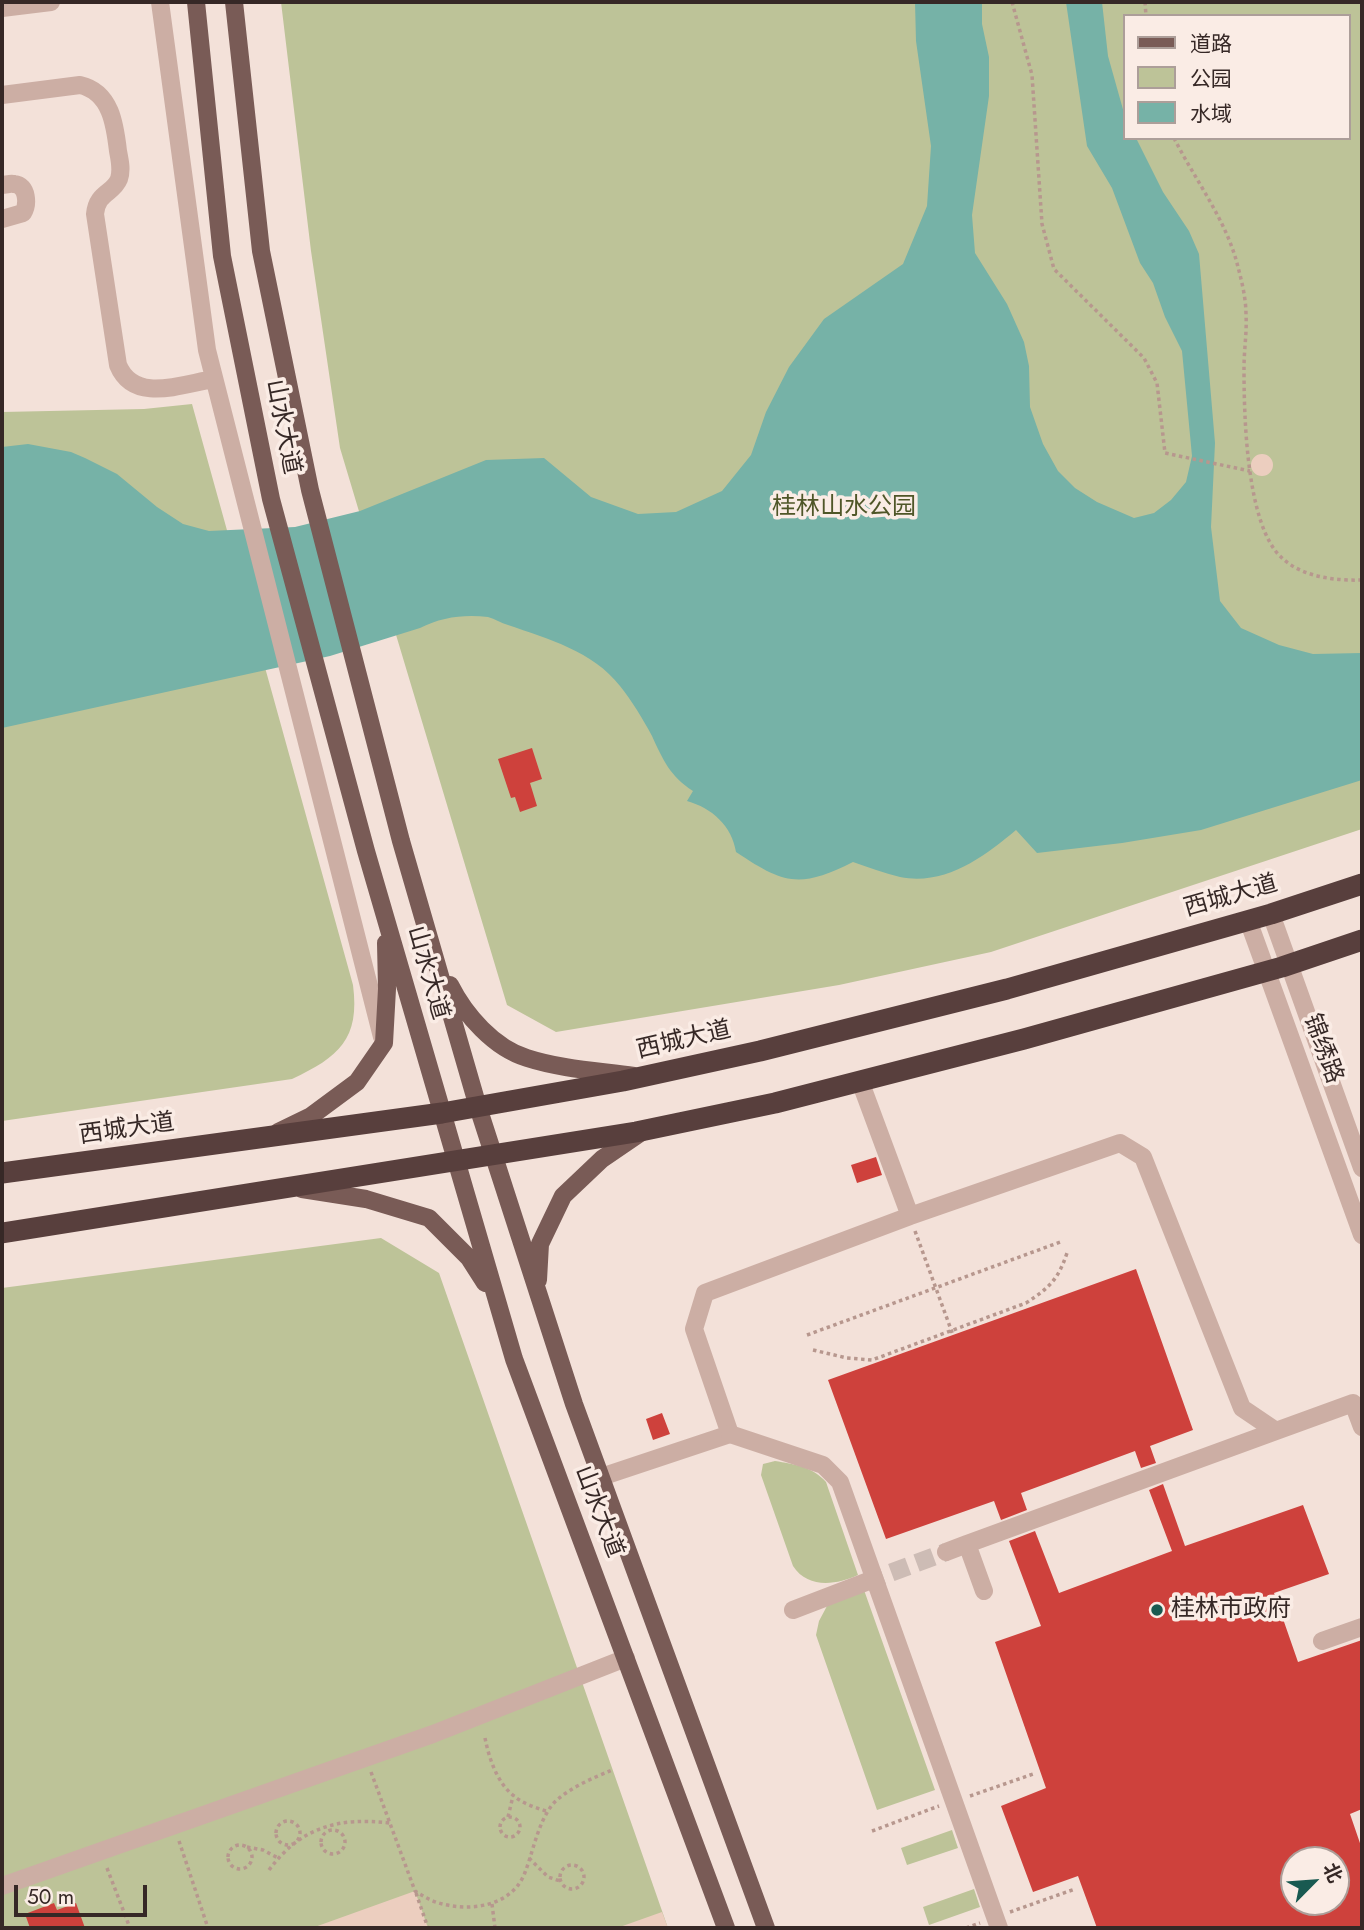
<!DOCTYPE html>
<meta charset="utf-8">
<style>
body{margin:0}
#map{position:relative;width:1364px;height:1930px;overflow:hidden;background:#f3e1d9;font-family:Jost,"Noto Sans SC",sans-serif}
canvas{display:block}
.frame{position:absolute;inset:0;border:4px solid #362826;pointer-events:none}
.legend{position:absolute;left:1123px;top:14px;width:228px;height:126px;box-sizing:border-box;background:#faece5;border:2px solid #ac9e99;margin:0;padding:9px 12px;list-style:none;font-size:21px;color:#362826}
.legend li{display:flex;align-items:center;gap:14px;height:35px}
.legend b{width:35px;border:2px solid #ac9e99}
.north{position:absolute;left:1280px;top:1846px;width:70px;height:70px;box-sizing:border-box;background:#faece5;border:2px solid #ac9e99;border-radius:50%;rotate:65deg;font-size:19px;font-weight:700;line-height:28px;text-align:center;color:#362826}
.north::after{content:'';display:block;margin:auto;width:24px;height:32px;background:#195a51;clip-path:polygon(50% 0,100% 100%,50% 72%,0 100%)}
.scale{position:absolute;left:14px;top:1885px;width:133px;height:32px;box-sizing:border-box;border:4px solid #362826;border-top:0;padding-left:9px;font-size:21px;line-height:24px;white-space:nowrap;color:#362826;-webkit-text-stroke:5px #faece5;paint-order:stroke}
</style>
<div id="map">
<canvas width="1364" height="1930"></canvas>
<div class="frame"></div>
<ul class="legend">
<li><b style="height:9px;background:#795b56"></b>道路</li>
<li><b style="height:19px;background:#bdc398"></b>公园</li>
<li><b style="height:19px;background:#76b2a7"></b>水域</li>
</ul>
<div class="north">北</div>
<div class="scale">50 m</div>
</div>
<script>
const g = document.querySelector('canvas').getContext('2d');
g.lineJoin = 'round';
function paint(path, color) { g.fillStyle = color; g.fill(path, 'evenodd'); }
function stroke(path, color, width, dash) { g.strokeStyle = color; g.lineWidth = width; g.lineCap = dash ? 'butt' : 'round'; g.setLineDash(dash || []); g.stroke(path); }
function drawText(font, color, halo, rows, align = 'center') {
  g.font = font + ' Jost,"Noto Sans SC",sans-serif'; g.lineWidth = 7; g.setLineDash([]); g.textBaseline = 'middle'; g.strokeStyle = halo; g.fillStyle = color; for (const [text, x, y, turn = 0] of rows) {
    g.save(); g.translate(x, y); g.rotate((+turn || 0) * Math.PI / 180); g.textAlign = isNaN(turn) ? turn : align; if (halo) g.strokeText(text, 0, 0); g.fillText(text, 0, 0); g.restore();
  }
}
paint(new Path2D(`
 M281 2H1362V829L991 952 839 985 556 1032 507 1005 340 448 311 251ZM1124 16H1348V138H1124Z
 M192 404 353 985C360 1039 339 1057 292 1079L2 1121V412L144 409Z
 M381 1238 439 1273 668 1928H2V1288Z
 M775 1461C794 1464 813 1467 826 1482L858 1575C836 1585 808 1589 793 1566L761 1475 763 1464Z
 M864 1590 935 1790 877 1810 816 1635 819 1621 827 1606Z
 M952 1830 958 1848 907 1865 901 1848Z
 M974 1889 980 1907 929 1925 923 1907Z`), '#bdc398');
paint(new Path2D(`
 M1251 465a11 11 0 1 1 22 0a11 11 0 1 1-22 0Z
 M415 1891 428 1928H312Z
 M662 1912 668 1928H617Z`), '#eccebf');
paint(new Path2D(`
 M915 2H982V24L989 57V96L972 215 975 253 1007 304 1024 342 1029 366 1030 407 1043 444 1058 471 1075 488 1097 502 1134 518 1154 513 1171 500 1186 482 1192 456 1182 351 1165 317 1153 283 1140 263 1112 188 1087 146 1066 2H1102L1108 56 1124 113V138H1136L1163 192 1189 231 1199 254 1215 443 1211 527 1220 601 1241 628 1279 645 1313 654 1362 653V780L1201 830 1122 843 1037 853 1016 830C984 857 945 886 900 877 884 873 868 867 853 862 799 889 784 884 736 852 732 826 712 808 687 801L693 791C670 776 663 760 652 736 643 719 632 701 620 686 593 651 548 639 508 625 501 623 495 619 488 617 465 614 441 617 420 628L330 656 2 728V447L28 444 71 452 85 458 117 474 157 507 183 524 209 531 295 527 360 511 486 460 544 458 591 497 638 514 676 512 722 491 751 455 766 412 789 367 824 319 903 264 927 206 931 146 916 41Z`), '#76b2a7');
paint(new Path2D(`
 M532 748 542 779 530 783 537 806 520 812 515 797 511 798 498 759Z
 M876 1157 882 1175 857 1183 851 1165Z
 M1136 1269 1193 1430 1150 1446 1156 1463 1141 1468 1135 1451 1021 1493 1027 1510 1001 1520 994 1501 886 1539 828 1380Z
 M662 1413 670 1434 653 1440 646 1419Z
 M1163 1484 1185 1546 1303 1505 1329 1574 1274 1593 1298 1662 1362 1640V1809L1350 1814 1362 1849V1928H1097L1078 1876 1033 1892 1001 1806 1046 1788 995 1642 1041 1626 1009 1541 1035 1531 1059 1593 1172 1551 1149 1490ZM1294 1860H1336V1902H1294Z
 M54 1903 57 1910 76 1903 85 1928H30L25 1914Z`), '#ce413c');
stroke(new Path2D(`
 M866 1582 946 1552`), '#cdbcb5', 18, [18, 9]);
stroke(new Path2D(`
 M1012 2 1032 75 1042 224 1054 269 1144 358 1157 383 1165 453 1250 471
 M1145 2 1146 16
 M1174 138C1195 180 1227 221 1238 267 1242 282 1246 299 1246 315 1247 332 1244 350 1244 368 1244 415 1246 526 1282 558 1302 577 1336 581 1362 580
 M915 1231 953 1335
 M807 1335 1063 1241
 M813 1350 847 1358 872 1360 1026 1303C1049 1288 1058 1280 1067 1253
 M485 1738C489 1758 497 1783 514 1796 523 1804 537 1808 549 1812
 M371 1772 415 1891C423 1896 431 1901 439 1903 469 1912 510 1907 524 1875 533 1853 537 1825 552 1805 566 1789 593 1778 612 1770
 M970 1796 1036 1773
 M500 1827a10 10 0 1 1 20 0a10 10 0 1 1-20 0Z
 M508 1817 513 1796
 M276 1833a12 12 0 1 1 24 0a12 12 0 1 1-24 0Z
 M321 1842a12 12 0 1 1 24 0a12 12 0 1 1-24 0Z
 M872 1831 939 1806
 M179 1841 208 1928
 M228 1857a12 12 0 1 1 24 0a12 12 0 1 1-24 0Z
 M247 1847 263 1850 278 1858
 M529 1858 548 1877 560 1881
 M560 1877a12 12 0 1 1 24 0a12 12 0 1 1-24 0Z
 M107 1868 130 1928
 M269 1870C301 1827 338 1817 390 1823
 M416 1893 428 1928
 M492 1904 495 1928
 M1010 1912 1075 1889
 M966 1928 980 1923`), '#b7978e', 3.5, [3.5, 3.5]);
stroke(new Path2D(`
 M160 2 207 350 382 1037
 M2 8 51 2
 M2 95 80 85C111 92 115 125 118 151 120 161 122 170 119 179 113 194 97 192 95 214L118 365C134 404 182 384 214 379
 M2 185C6 185 10 183 14 184 28 185 28 205 23 213L2 219
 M1271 914 1362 1168
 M1248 920 1362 1235
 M910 1216 1120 1143 1143 1157 1242 1408 1276 1431 1353 1403 1362 1427
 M601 1477 730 1434 694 1329 705 1293 910 1216 860 1081
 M946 1552 967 1544
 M984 1591 967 1544 1276 1431
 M793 1610 866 1582
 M1322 1641 1362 1627
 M2 1886 433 1734 626 1658`), '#ccaea4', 18);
stroke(new Path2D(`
 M196 2 222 256 271 499 366 851 514 1359 726 1928
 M234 2 261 251 310 490 401 841 478 1107 574 1404 766 1928
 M450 985C465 1015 494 1048 527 1058 561 1069 599 1071 634 1076
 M278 1132 311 1116 357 1082 384 1043 387 989 386 943
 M302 1189 366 1199 429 1218 469 1258 485 1283
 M538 1280 540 1244 563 1196 602 1159 643 1131`), '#795b56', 18);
stroke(new Path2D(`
 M2 1173 442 1113 623 1081 760 1051 1007 989 1271 914 1362 884
 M2 1233 636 1132 775 1103 1024 1039 1282 967 1362 940`), '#583f3d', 21);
stroke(new Path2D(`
 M730 1434 823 1465 840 1482 999 1928`), '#ccaea4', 18);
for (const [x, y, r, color] of [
 [1157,1610,7,"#195a51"]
]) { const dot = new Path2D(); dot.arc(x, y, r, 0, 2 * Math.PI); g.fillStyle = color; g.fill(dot); stroke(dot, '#faece5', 2.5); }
drawText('24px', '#362826', '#faece5', [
 ["山水大道",282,427,79],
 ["西城大道",1231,897,-16],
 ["山水大道",427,973,74],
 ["西城大道",684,1041,-13],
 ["锦绣路",1322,1049,70],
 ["西城大道",127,1130,-8],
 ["山水大道",598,1512,69]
]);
drawText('24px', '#4f5628', '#faece5', [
 ["桂林山水公园",844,508]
]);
drawText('24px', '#362826', '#faece5', [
 ["桂林市政府",1171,1610]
], 'left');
</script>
